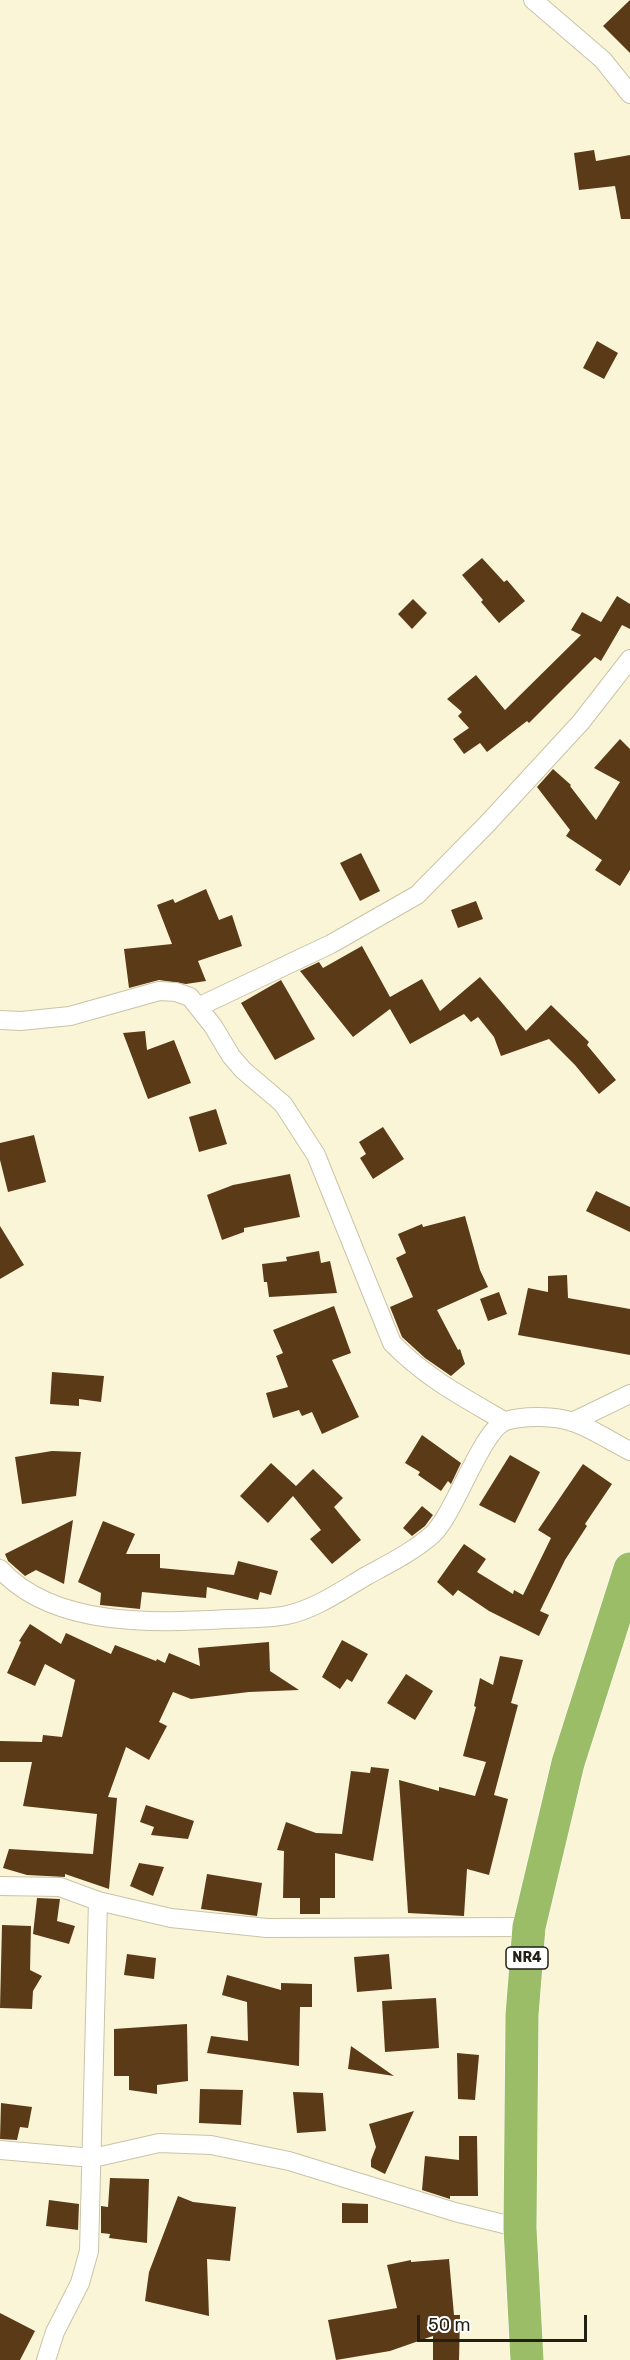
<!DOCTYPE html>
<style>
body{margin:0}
#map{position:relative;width:630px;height:2360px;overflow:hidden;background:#fbf5d7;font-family:Rubik,sans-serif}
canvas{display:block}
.scale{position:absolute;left:417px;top:2315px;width:170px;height:27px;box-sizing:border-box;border:3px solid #221f15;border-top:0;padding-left:8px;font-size:18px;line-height:21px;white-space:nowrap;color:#221f15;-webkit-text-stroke:4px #fff;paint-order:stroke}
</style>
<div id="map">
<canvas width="630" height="2360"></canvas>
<div class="scale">50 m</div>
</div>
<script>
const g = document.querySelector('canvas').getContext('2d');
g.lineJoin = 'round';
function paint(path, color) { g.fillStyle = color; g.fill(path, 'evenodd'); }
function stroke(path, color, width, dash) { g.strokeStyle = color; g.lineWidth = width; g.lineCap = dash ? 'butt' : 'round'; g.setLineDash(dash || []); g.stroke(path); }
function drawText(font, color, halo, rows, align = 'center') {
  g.font = font + ' Rubik,sans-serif'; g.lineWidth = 6; g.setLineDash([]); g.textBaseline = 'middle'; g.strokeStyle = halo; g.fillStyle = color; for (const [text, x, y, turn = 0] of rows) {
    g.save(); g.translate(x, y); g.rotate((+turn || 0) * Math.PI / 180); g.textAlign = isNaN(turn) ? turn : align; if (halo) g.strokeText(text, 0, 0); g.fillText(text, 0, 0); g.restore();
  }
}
paint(new Path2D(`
 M630 0V53L603 26Z
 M594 150 596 161 630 155V219H621L615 186 579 190 574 153Z
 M597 341 618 353 604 379 583 368Z
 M482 558 504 582 507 580 525 601 499 623 481 602 483 600 462 575Z
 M617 596 630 604V629L622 625 601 661 595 657 529 723 527 721 487 752 480 743 464 754 453 739 469 728 458 716 462 712 447 699 476 675 505 710 581 635 571 630 582 612 601 622Z
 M413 599 427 613 412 629 398 614Z
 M620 739 630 749V870L620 886 595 870 602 860 566 836 570 830 537 787 553 769 571 785 570 786 596 820 620 782 594 768Z
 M361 853 380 891 360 901 340 863Z
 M206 889 219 920 232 915 242 946 198 961 206 981 186 984 159 980 129 988 124 949 172 944 157 905 173 899 175 903Z
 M476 901 483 919 458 928 451 910Z
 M362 946 390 997 422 979 440 1011 480 977 526 1031 551 1005 589 1042 587 1045 616 1080 599 1094 575 1065 549 1039 501 1056 494 1037 478 1017 471 1022 464 1014 410 1044 390 1009 353 1037 300 971 319 962 323 968Z
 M281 980 315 1039 275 1060 241 1003Z
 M145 1031 147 1050 174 1040 191 1083 148 1099 123 1033Z
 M216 1109 227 1144 199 1152 189 1117Z
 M383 1127 404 1159 373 1179 360 1158 366 1154 359 1142Z
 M34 1135 46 1182 8 1192 0 1160V1143Z
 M290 1174 300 1217 244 1228V1232L222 1240 207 1195 233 1185Z
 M596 1191 630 1207V1232L586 1211Z
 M465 1216 480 1270 488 1287 437 1310 458 1350 460 1349 465 1364 451 1376 425 1358 402 1337 390 1307 413 1297 396 1258 406 1253 398 1234 422 1224 423 1227Z
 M0 1226 24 1265 0 1279Z
 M319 1251 321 1263 330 1261 337 1293 269 1297 267 1282H264L262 1264 287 1261 286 1257Z
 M567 1275 568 1298 630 1309V1355L518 1335 528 1288 548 1292V1276Z
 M499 1292 507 1314 488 1321 480 1299Z
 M334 1306 351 1353 332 1360 359 1417 322 1434 312 1412 302 1416 299 1410 273 1418 266 1393 288 1387 276 1356 283 1353 273 1330Z
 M52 1372 104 1376 101 1402 79 1399V1406L50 1404Z
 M422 1435 461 1463 451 1484 448 1481 441 1491 418 1475 420 1472 405 1463Z
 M52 1451 81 1452 76 1496 22 1504 15 1457Z
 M510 1455 540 1472 515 1523 479 1505Z
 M271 1463 296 1486 313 1469 343 1498 334 1507 361 1540 332 1564 310 1539 321 1530 293 1496 268 1523 240 1496Z
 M583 1464 612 1484 585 1524 587 1526 565 1560 540 1611 549 1615 539 1636 489 1611 458 1590 453 1596 437 1582 464 1544 486 1559 477 1572 513 1594 514 1590 523 1595 551 1538 538 1530Z
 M422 1506 433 1515 425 1526 412 1536 403 1528Z
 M73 1520 64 1584 36 1570 25 1576 8 1561 5 1554Z
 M103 1521 135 1534 126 1554H160V1568L234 1575 238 1561 278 1571 271 1595 260 1592 258 1600 207 1587 206 1598 142 1592 140 1609 100 1605 101 1593 78 1582Z
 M30 1624 61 1644 66 1633 111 1654 115 1645 156 1661 157 1659 165 1663 169 1653 200 1666 198 1648 269 1642 270 1671 299 1690 249 1692 191 1699 173 1692 159 1722 167 1726 149 1760 126 1747 108 1797 117 1798 109 1889 65 1874V1877L27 1875 3 1868 9 1849 93 1854 97 1814 23 1806 32 1762H0V1741L42 1742 43 1735 62 1737 75 1680 45 1664 35 1686 7 1673 21 1642 19 1641Z
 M342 1640 368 1654 352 1682 347 1679 340 1689 322 1677Z
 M500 1656 523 1660 511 1703 518 1705 494 1795 508 1799 489 1875 467 1869 464 1916 408 1913 399 1780 439 1791V1787L475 1796 486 1762 463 1756 476 1707 474 1706 480 1678 493 1685Z
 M406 1674 433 1691 415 1720 387 1703Z
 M371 1767 389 1769 373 1861 335 1853V1898H320V1914H300V1898H283L284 1851 277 1850 286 1822 316 1833 342 1834 351 1771 370 1773Z
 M146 1805 194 1821 188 1839 151 1835 154 1827 140 1822Z
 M139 1863 164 1867 153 1896 130 1886Z
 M207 1874 262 1883 257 1916 201 1909Z
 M37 1898 60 1899 57 1921 75 1926 69 1944 33 1934Z
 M2 1925 31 1926 30 1970 42 1976 33 1991 32 2009 0 2008Z
 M127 1954 156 1958 154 1979 124 1975Z
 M389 1954 392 1989 357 1992 354 1957Z
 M227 1975 281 1990V1983L312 1984V2007H300L299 2066 207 2053 211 2036 248 2041 247 2002 222 1995Z
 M436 1998 439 2048 385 2052 382 2001Z
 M187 2024 188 2081 157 2085V2094L129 2090V2076H114V2029Z
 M351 2046 394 2076 348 2069Z
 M457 2053 479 2055 475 2100 458 2099Z
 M200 2089 243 2090 241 2125 199 2123Z
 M293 2092 323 2093 326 2131 297 2133Z
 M1 2103 32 2107 28 2128 20 2127 17 2140 0 2139Z
 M414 2111 385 2174 371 2167V2160L376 2147 369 2124Z
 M459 2136H477L478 2196H450V2199L422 2190 425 2156 459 2160Z
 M110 2178 149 2179 147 2243 109 2238 110 2234 101 2233V2206L108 2207Z
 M178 2196 193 2202 236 2207 230 2261 207 2259 209 2316 145 2301 149 2272Z
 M49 2200 79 2204 78 2230 46 2226Z
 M342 2203 368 2204V2223H342Z
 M449 2259 454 2315H460L459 2360H433V2336L390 2351 336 2360 328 2320 397 2308 387 2265 411 2260V2262Z
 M0 2313 35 2331 20 2360H0Z`), '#5b3b17');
const street = new Path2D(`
 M533 0 603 60 630 94
 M198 1007 331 944 417 895 487 824 581 722 630 659
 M0 1020 21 1021 70 1016 159 991 176 992 190 997 213 1026 231 1056 243 1070 283 1104 316 1155 392 1343C426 1378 463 1397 504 1421
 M572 1422 630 1394
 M0 1569C54 1628 155 1623 228 1619 247 1618 268 1619 287 1615 316 1609 342 1590 368 1575 390 1563 414 1551 433 1534 456 1511 482 1429 506 1421 524 1415 556 1416 573 1422 593 1429 612 1442 630 1451
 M0 1886 60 1887 98 1901 171 1918 267 1928 529 1927
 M0 2150 93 2158 159 2143 211 2145 289 2161 455 2212 520 2228
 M46 2360 55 2332 80 2283 89 2251 98 1901`);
const highway = new Path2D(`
 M527 2360 520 2228 522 2015 529 1927 568 1763 630 1569`);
stroke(street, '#cac3a7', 20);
stroke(highway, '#fff', 34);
stroke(street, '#fff', 18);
stroke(highway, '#9bbd67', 33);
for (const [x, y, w] of [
 [527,1958,42]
]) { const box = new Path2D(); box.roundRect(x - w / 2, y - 11, w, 22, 4.5); g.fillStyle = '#fff'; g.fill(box); stroke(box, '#221f15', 1.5); }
drawText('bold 14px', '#221f15', null, [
 ["NR4",527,1958]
]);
</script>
